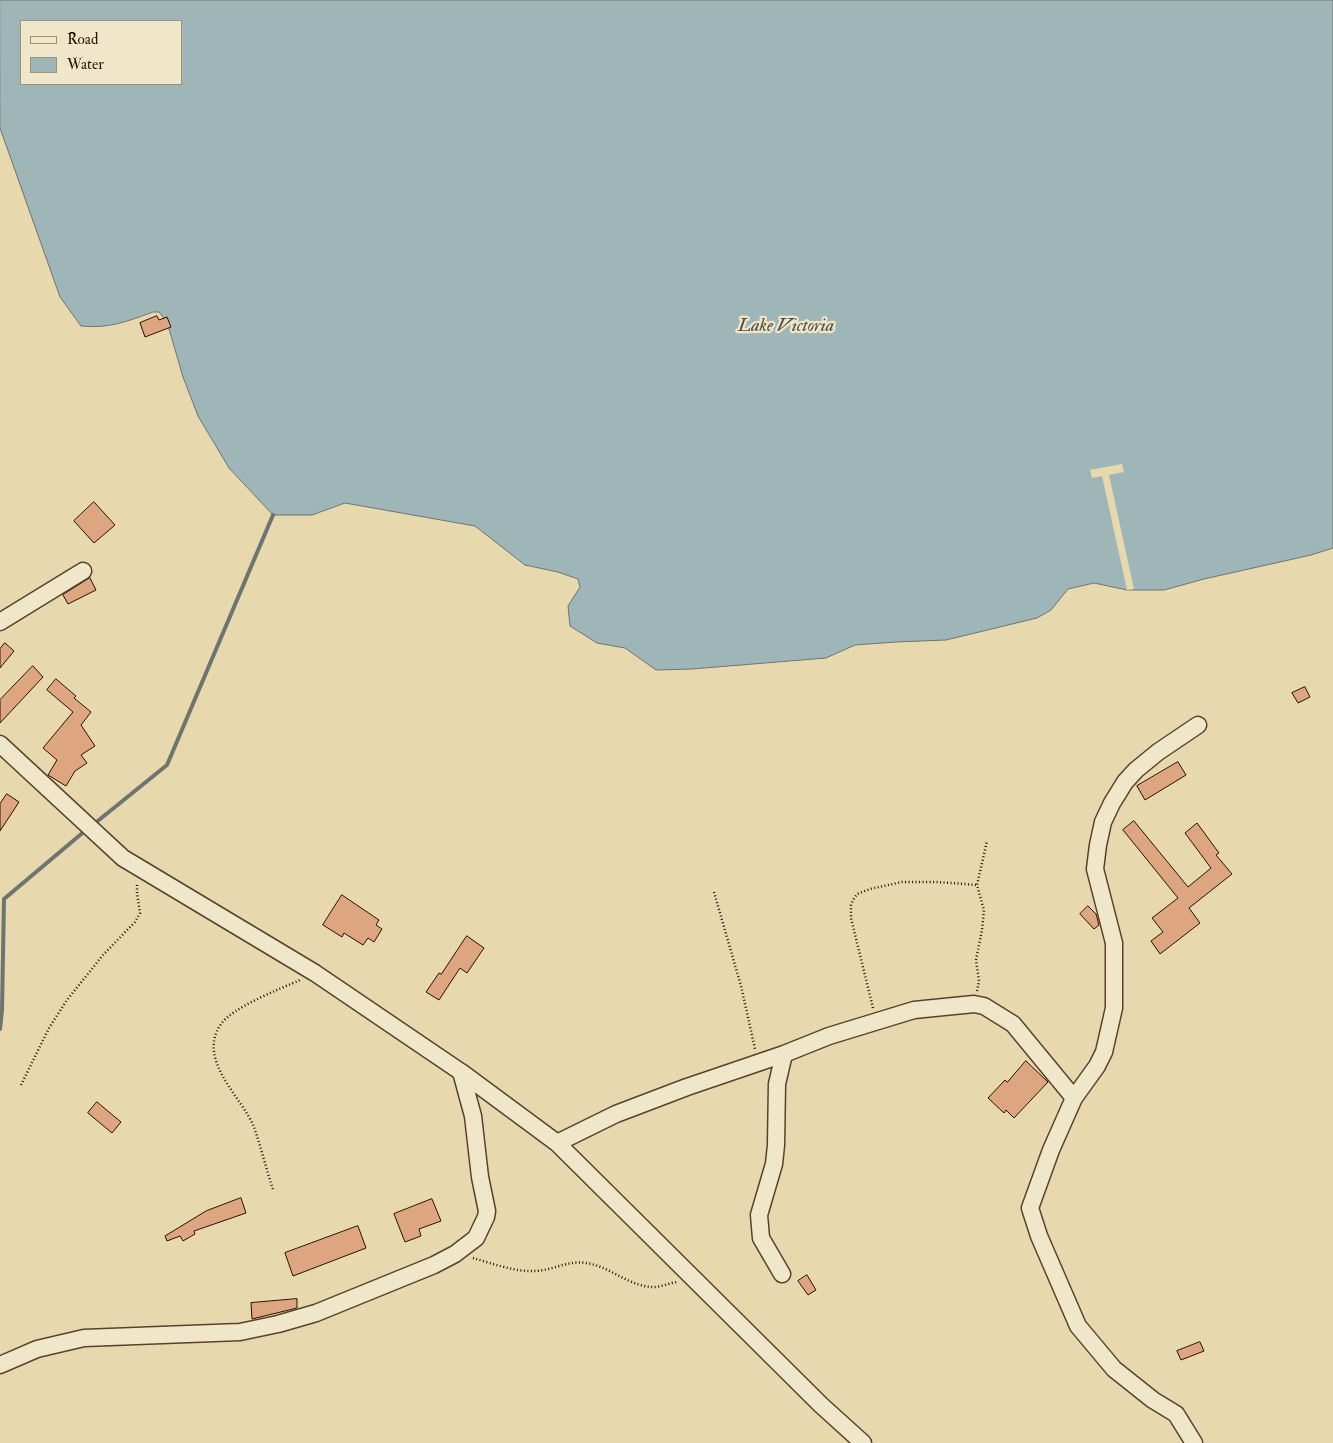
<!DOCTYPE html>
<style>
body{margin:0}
#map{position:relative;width:1333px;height:1443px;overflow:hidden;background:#e8d8ae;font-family:"IM FELL Double Pica",serif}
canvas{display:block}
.legend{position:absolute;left:20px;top:20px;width:162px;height:65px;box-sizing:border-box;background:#f0e6ca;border:1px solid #a09179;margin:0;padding:6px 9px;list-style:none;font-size:15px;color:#271100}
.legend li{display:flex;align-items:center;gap:10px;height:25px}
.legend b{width:25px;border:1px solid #a09179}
</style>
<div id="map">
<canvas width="1333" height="1443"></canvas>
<ul class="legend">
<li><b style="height:6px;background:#f0e6ca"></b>Road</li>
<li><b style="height:14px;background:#9eb6b7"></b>Water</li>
</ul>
</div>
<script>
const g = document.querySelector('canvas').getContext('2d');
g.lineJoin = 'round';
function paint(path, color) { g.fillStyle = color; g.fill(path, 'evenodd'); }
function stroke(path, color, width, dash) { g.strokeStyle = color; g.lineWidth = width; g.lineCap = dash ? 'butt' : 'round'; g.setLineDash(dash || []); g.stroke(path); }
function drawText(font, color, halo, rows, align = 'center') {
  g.font = font + ' "IM FELL Double Pica",serif'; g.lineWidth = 4.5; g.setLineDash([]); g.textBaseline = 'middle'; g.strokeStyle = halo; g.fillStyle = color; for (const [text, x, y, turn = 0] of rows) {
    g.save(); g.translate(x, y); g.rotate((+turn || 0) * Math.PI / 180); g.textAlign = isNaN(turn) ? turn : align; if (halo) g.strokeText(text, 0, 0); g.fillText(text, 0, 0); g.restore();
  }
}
const water = new Path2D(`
 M0 0H1333V548L1311 555 1204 579 1164 590H1127L1094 583 1068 589 1051 610 1037 618 946 640 896 642 855 645 826 658 692 669 656 670 625 648 597 643 570 626 568 606 580 587 578 579 558 572 525 565 475 526 345 503 312 515H273L229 468 198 416 183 377 167 322 159 312H153C128 321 109 329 81 326L60 297 0 128ZM21 21H181V84H21Z`);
paint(water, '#9eb6b7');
stroke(water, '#6e746e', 1);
paint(new Path2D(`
 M1122 464 1124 472 1109 475 1134 589 1127 590 1102 476 1092 478 1090 470Z`), '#e8d8ae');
stroke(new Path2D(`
 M94 824 167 765 273 515
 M0 1029 2 1010 4 899 86 830`), '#6e746e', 4);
const building = new Path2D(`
 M157 316 159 320 167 317 171 327 145 337 140 323Z
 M94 502 115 525 94 543 74 521Z
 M90 578 96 590 68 604 63 595Z
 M5 643 14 651 0 668V649Z
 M33 666 43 677 0 723V700Z
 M56 679 76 696 74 698 91 712 81 725 95 746 81 755 87 763 75 771 66 786 48 775 57 760 43 748 73 712 47 690Z
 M1305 687 1310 697 1298 703 1292 693Z
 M1178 762 1186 775 1145 800 1137 786Z
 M7 794 19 802 0 831V804Z
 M1134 821 1188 887 1211 868 1185 833 1197 823 1219 853 1216 855 1232 874 1189 908 1200 923 1160 954 1151 941 1163 932 1152 918 1178 898 1123 830Z
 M342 895 379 920 376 925 382 929 374 942 368 938 363 945 344 933 342 937 323 925Z
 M1088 906 1096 914 1099 925 1094 929 1080 914Z
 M467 936 484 948 467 973 460 968 439 1000 426 992 439 973 441 974Z
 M1026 1061 1048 1082 1014 1118 1006 1110 1004 1113 988 1098 1005 1080 1007 1082Z
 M97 1102 121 1122 112 1133 88 1113Z
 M241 1198 246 1213 194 1231 195 1234 183 1241 180 1236 167 1241 165 1236 206 1211Z
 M432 1199 441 1221 419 1229 421 1236 405 1242 394 1214Z
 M358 1226 366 1248 293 1276 285 1253Z
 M807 1275 816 1290 808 1295 798 1281Z
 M297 1299V1308L252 1319 251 1303Z
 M1200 1342 1204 1351 1181 1360 1177 1351Z`);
paint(building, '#dea680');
stroke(building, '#271100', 1);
const minor = new Path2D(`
 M0 622 83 571
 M0 744 123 858 315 973 461 1072 557 1143 821 1405 863 1443
 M557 1143 616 1114 687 1087 784 1054 829 1036 914 1010 974 1004 984 1006 1013 1024 1074 1098
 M782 1274 761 1238 759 1215 774 1164 776 1145 777 1084 784 1054
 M0 1365 37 1349 84 1338 240 1332 278 1324 316 1313 434 1265 455 1254 476 1238 486 1217 487 1211 480 1177 473 1116 461 1072
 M1194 1443 1176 1414 1153 1400 1114 1369 1078 1326 1039 1236 1030 1208 1051 1150 1074 1098 1097 1066 1104 1052 1114 1008V943L1095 869 1098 845 1103 822 1112 803 1125 782 1136 770 1158 752 1198 725`);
stroke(minor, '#57432c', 19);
stroke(new Path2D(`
 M714 892 741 986 755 1049
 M977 991 979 981 976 960 982 930 984 910 977 885 987 841
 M873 1008 851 918V905L853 900 857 894 870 889 902 882H938L977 885
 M21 1085 49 1028 67 1000 103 955 135 922 140 913 137 893V884
 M273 1189C266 1169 261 1147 254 1127 242 1097 196 1060 221 1024 233 1007 280 989 300 980
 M473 1258C491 1263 515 1272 534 1271 552 1271 567 1260 586 1263 609 1266 627 1285 651 1287 659 1288 669 1283 677 1282`), '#271100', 2.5, [1, 2.5]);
stroke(minor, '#f0e6ca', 16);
drawText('italic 18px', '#514b40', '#f0e6ca', [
 ["Lake Victoria",786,327]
]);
</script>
